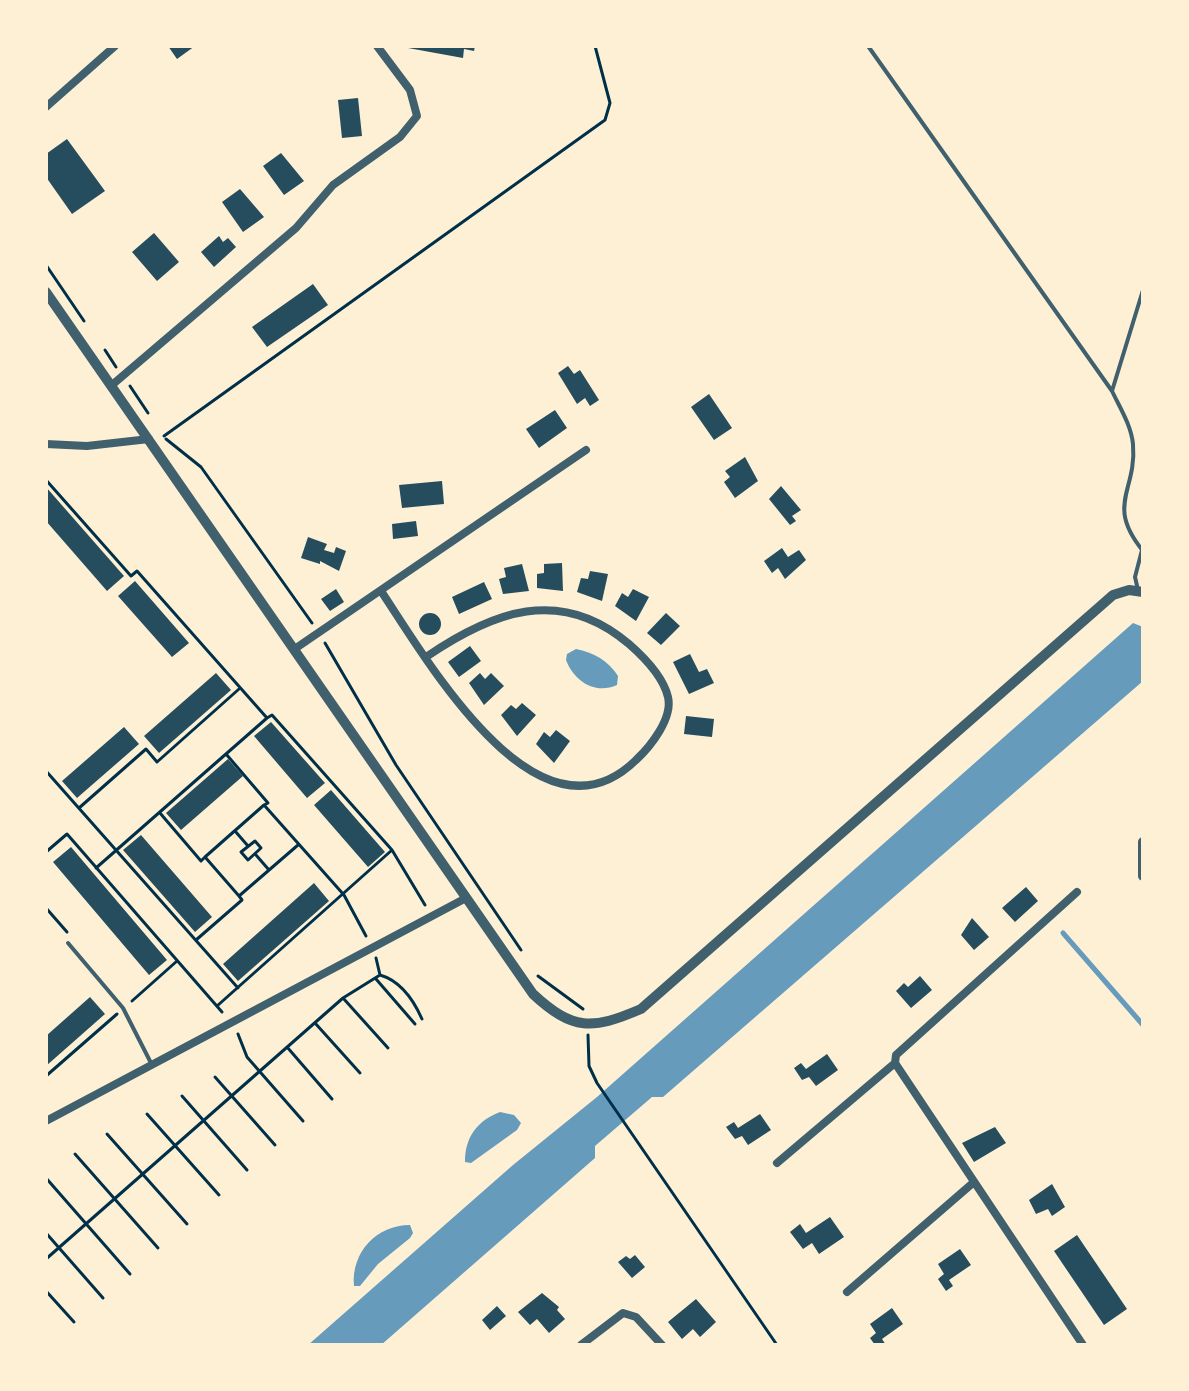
<!DOCTYPE html>
<style>
body{margin:0}
#map{position:relative;width:1189px;height:1391px;overflow:hidden;background:#fdf0d5;font-family:Commissioner,sans-serif}
canvas{display:block}
.frame{position:absolute;inset:0;border:48px solid #fdf0d5;pointer-events:none}
</style>
<div id="map">
<canvas width="1189" height="1391"></canvas>
<div class="frame"></div>
</div>
<script>
const g = document.querySelector('canvas').getContext('2d');
g.lineJoin = 'round';
function paint(path, color) { g.fillStyle = color; g.fill(path, 'evenodd'); }
function stroke(path, color, width, dash) { g.strokeStyle = color; g.lineWidth = width; g.lineCap = dash ? 'butt' : 'round'; g.setLineDash(dash || []); g.stroke(path); }
paint(new Path2D(`
 M1133 623 1143 627V681L663 1097H652L595 1146V1158L381 1345H308L513 1165 597 1097Z
 M576 649C593 652 609 661 618 676L617 685C595 695 574 681 566 660L567 654Z
 M500 1112 514 1115 521 1123 517 1130 471 1163 465 1162C465 1137 477 1121 500 1112Z
 M410 1225 413 1233 410 1238 378 1264 360 1286H354C351 1252 377 1225 410 1225Z`), '#669bbc');
stroke(new Path2D(`
 M1063 933 1143 1025`), '#669bbc', 5);
paint(new Path2D(`
 M168 46H195L177 59Z
 M397 46H475L474 51 464 49 463 58Z
 M358 98 362 136 342 138 338 100Z
 M67 139 105 191 72 214 46 177V154Z
 M281 153 304 181 284 195 263 166Z
 M240 189 264 217 243 232 222 202Z
 M154 233 179 262 157 281 132 252Z
 M219 236 223 242 228 238 236 247 214 267 201 252Z
 M313 284 328 305 267 347 252 327Z
 M568 366 574 374 580 370 599 400 590 406 585 398 577 404 558 373Z
 M709 394 732 428 714 440 691 407Z
 M555 410 567 428 539 448 526 429Z
 M745 457 758 481 735 498 724 482 730 477 725 471Z
 M442 481 444 504 402 508 399 485Z
 M781 486 801 510 792 516 796 521 790 525 769 499Z
 M46 487 124 576 107 591 46 521Z
 M416 521 418 536 393 539 392 524Z
 M308 537 327 544 324 550 334 553 336 547 346 551 339 571 320 561V564L301 558Z
 M782 548 788 557 799 550 806 560 785 579 778 568 772 573 764 561Z
 M562 563 563 591 537 588V574L544 573V564Z
 M522 564 529 591 503 594 499 579 506 577 504 568Z
 M590 571 608 574 602 601 577 592 581 578 588 579Z
 M135 581 189 643 172 657 118 596Z
 M484 582 492 599 459 614 452 597Z
 M336 589 344 602 330 611 321 599Z
 M633 589 649 597 636 621 615 606 622 593 628 597Z
 M666 613 680 626 661 645 647 633Z
 M419 624a11 11 0 1 1 22 0a11 11 0 1 1-22 0Z
 M470 646 481 661 459 677 448 662Z
 M690 654 699 672 707 669 714 683 689 694 673 662Z
 M216 673 231 690 159 753 144 736Z
 M480 673 485 679 491 673 504 686 484 705 469 683Z
 M522 703 536 715 517 736 501 715 511 705 516 709Z
 M686 716 714 719 712 737 684 734Z
 M271 722 325 783 307 798 254 736Z
 M124 727 139 744 77 798 62 781Z
 M556 730 570 741 554 763 536 744 544 732 550 737Z
 M228 759 243 776 181 830 166 813Z
 M331 790 385 852 368 867 314 805Z
 M141 835 212 917 195 932 123 850Z
 M71 847 167 960 149 975 53 862Z
 M314 883 329 901 238 981 223 964Z
 M1026 887 1038 901 1015 922 1002 908Z
 M972 918 989 937 974 950 961 935Z
 M920 976 932 990 911 1008 896 991 904 983 908 987Z
 M90 997 105 1014 46 1066V1036Z
 M827 1054 838 1070 816 1086 809 1077 802 1080 794 1068 801 1063 806 1069Z
 M760 1114 771 1130 748 1145 742 1136 735 1139 726 1127 734 1122 738 1128Z
 M995 1127 1006 1143 974 1162 962 1143Z
 M1052 1184 1065 1207 1052 1216 1048 1209 1036 1214 1029 1200Z
 M830 1217 844 1237 819 1254 812 1243 803 1249 790 1232 800 1224 806 1233Z
 M1077 1235 1127 1309 1104 1325 1054 1251Z
 M960 1249 971 1265 949 1280 953 1286 946 1291 938 1279 944 1274 938 1264Z
 M635 1255 645 1267 632 1278 618 1262 626 1256 630 1259Z
 M542 1293 559 1307 557 1310 565 1319 549 1333 537 1319 530 1325 518 1312Z
 M696 1299 716 1322 700 1337 693 1329 682 1339 668 1322Z
 M497 1306 506 1316 490 1330 482 1320Z
 M892 1308 903 1324 882 1339 886 1345H875L870 1338 876 1333 870 1324Z`), '#264d5e');
stroke(new Path2D(`
 M46 265 84 321
 M105 350 116 367
 M130 386 148 413
 M164 436 605 120 610 103 595 46
 M166 439 201 467 312 623
 M46 480 131 576 137 571 267 718 272 715 392 850 425 905
 M325 643 396 765 521 950
 M226 754 268 803 264 805
 M46 771 238 988
 M79 808 146 749 157 762 239 689
 M160 813 201 861 205 857
 M235 831 248 846
 M255 841 261 848 248 860 241 852Z
 M298 845 239 896 205 857 264 805 344 895 366 936
 M46 852 67 834 222 1012
 M256 855 269 870
 M96 868 267 718
 M46 908 67 932
 M196 940 242 900 239 896
 M380 975C401 981 414 1001 422 1019
 M538 976 583 1009
 M376 979 415 1024
 M343 998 388 1048
 M132 1001 177 961
 M217 1006 392 850
 M315 1023 360 1073
 M238 1034 247 1057 303 1121
 M588 1035 589 1066 597 1083 777 1345
 M287 1047 332 1099
 M46 1076 117 1014
 M215 1077 275 1145
 M182 1096 247 1170
 M147 1114 219 1195
 M107 1134 187 1224
 M75 1154 158 1248
 M46 1178 130 1274
 M46 1233 103 1298
 M46 1259 343 998 380 975 376 958
 M46 1291 74 1322`), '#003049', 3);
stroke(new Path2D(`
 M868 46 1112 391C1120 408 1131 425 1133 444 1137 492 1105 504 1143 551
 M1112 391 1143 290
 M1138 590 1135 577 1142 550
 M68 943 123 1008 152 1065`), '#3f606c', 4);
stroke(new Path2D(`
 M46 107 115 46
 M112 385 296 228 333 185 400 137 417 116 410 90 377 46
 M46 444 87 446 149 439
 M381 591C426 658 538 856 636 760 651 746 673 718 668 697 663 676 645 658 629 644 560 585 492 612 426 657
 M296 648 586 450
 M1077 892 896 1055 895 1063 1083 1345
 M46 1121 466 898
 M777 1163 895 1063
 M847 1292 974 1182
 M581 1345 623 1313 636 1317 662 1345`), '#3f606c', 8);
stroke(new Path2D(`
 M46 292 533 994C573 1031 592 1030 641 1009L1113 595 1129 590 1143 592
 M1143 842V876`), '#3f606c', 10);
</script>
